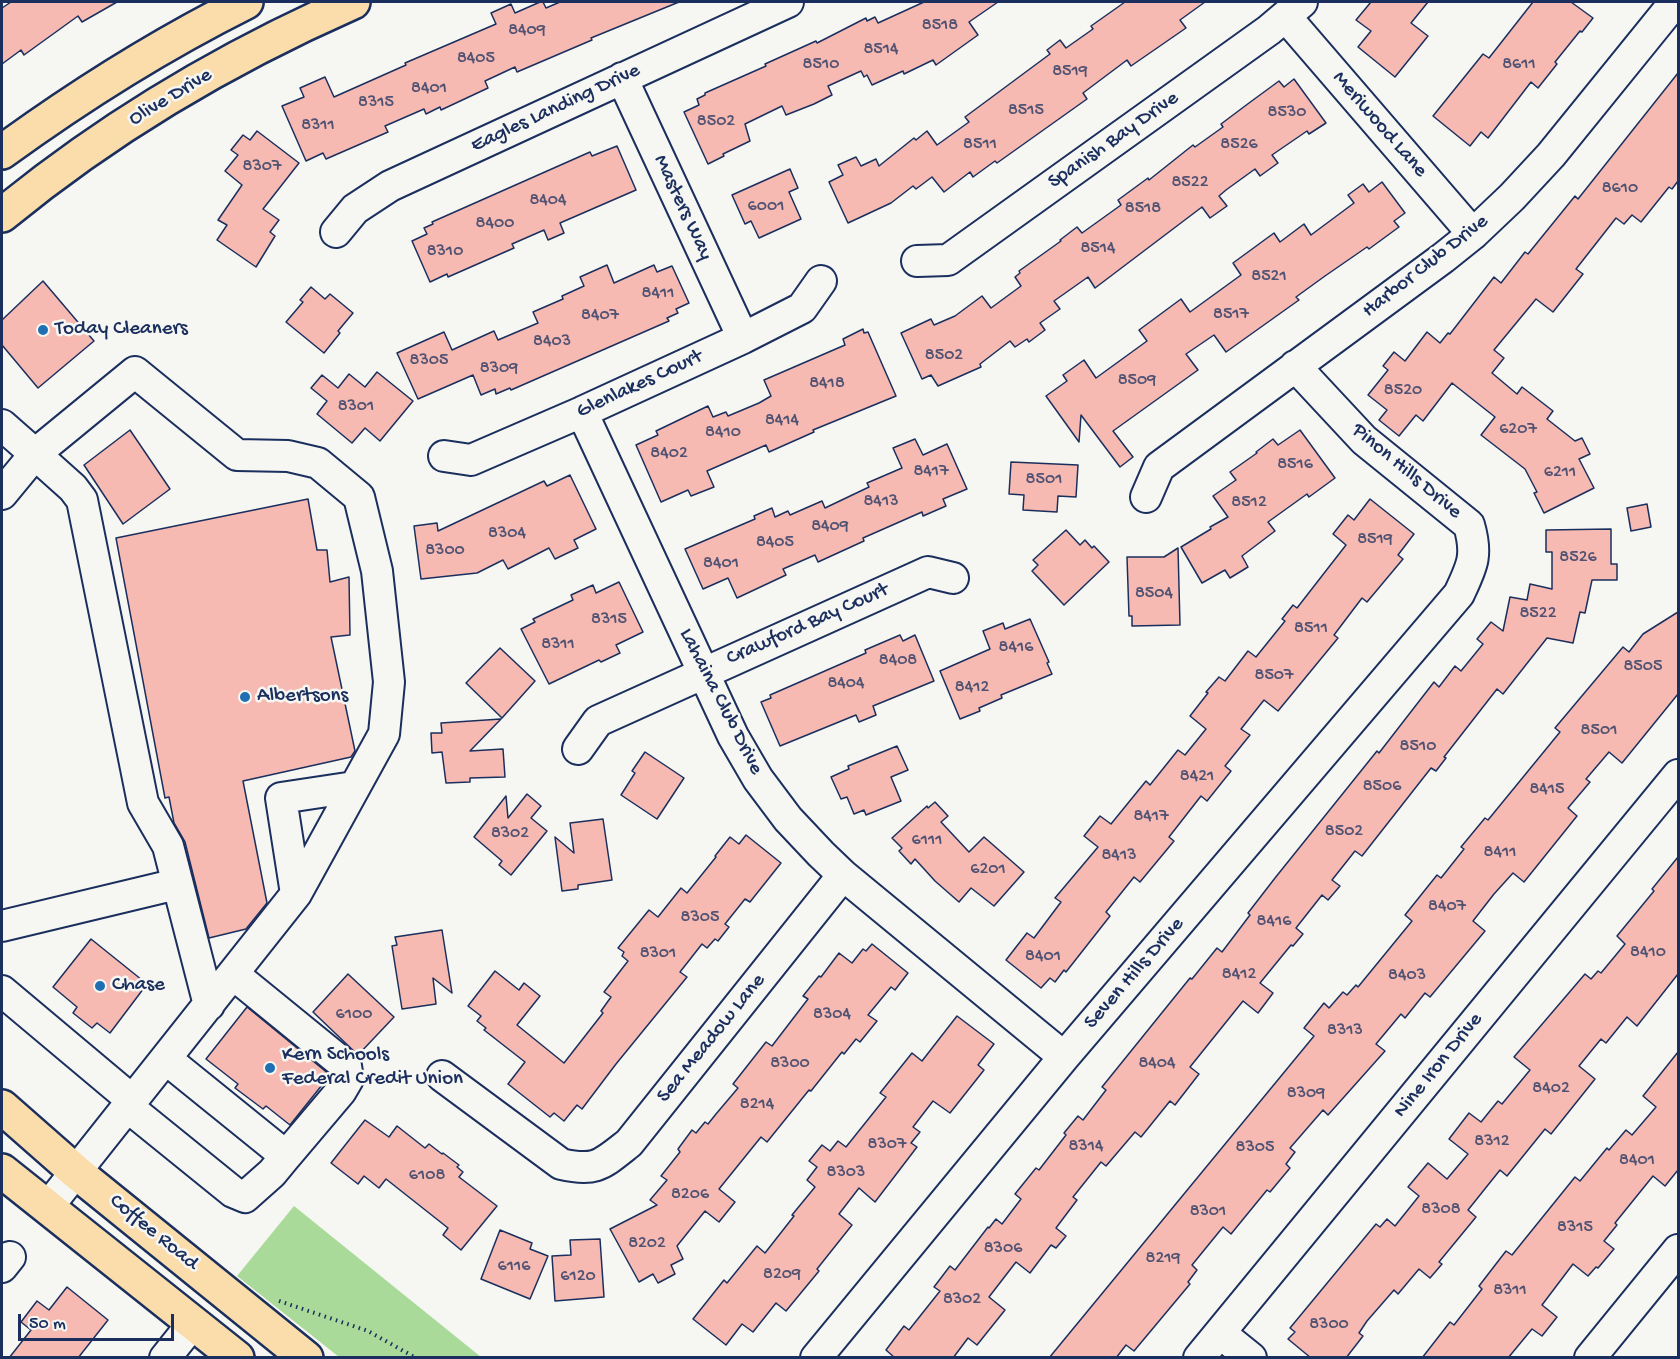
<!DOCTYPE html>
<style>
body{margin:0}
#map{position:relative;width:1680px;height:1359px;overflow:hidden;background:#f6f6f2;font-family:"Gochi Hand",sans-serif}
canvas{display:block}
.frame{position:absolute;inset:0;border:3px solid #1b2f5e;pointer-events:none}
.scale{position:absolute;left:18px;top:1314px;width:156px;height:27px;box-sizing:border-box;border:3px solid #1b2f5e;border-top:0;padding-left:8px;font-size:18px;line-height:21px;white-space:nowrap;color:#1b2f5e;-webkit-text-stroke:4px #f6f6f2;paint-order:stroke}
</style>
<div id="map">
<canvas width="1680" height="1359"></canvas>
<div class="frame"></div>
<div class="scale">50 m</div>
</div>
<script>
const g = document.querySelector('canvas').getContext('2d');
g.lineJoin = 'round';
function paint(path, color) { g.fillStyle = color; g.fill(path, 'evenodd'); }
function stroke(path, color, width, dash) { g.strokeStyle = color; g.lineWidth = width; g.lineCap = dash ? 'butt' : 'round'; g.setLineDash(dash || []); g.stroke(path); }
function drawText(font, color, halo, rows, align = 'center') {
  g.font = font + ' "Gochi Hand",sans-serif'; g.lineWidth = 5; g.setLineDash([]); g.textBaseline = 'middle'; g.strokeStyle = halo; g.fillStyle = color; for (const [text, x, y, turn = 0] of rows) {
    g.save(); g.translate(x, y); g.rotate((+turn || 0) * Math.PI / 180); g.textAlign = isNaN(turn) ? turn : align; if (halo) g.strokeText(text, 0, 0); g.fillText(text, 0, 0); g.restore();
  }
}
paint(new Path2D(`
 M294 1206 481 1357H339L237 1276Z`), '#aada9a');
const building = new Path2D(`
 M11 2H117L82 22 78 16 24 55 21 50 2 64V8Z
 M540 2H543L546 8 560 2H679L591 38 592 40 517 72 515 67 485 81 488 88 441 110 440 107 426 114 424 109 385 126 388 132 326 159 323 153 306 161 282 106 304 97 300 88 325 77 334 97 406 65 405 63 496 24 491 13 511 4 515 13Z
 M924 2H998L969 22 978 35 936 65 933 60 904 74 903 71 872 85 867 75 864 77 861 71 828 86 832 95 814 104 786 115 782 106 745 124 750 141 723 154 724 156 708 164 684 112 699 105 697 99 705 95V93L766 66 765 64 816 41 817 43 866 18 867 21 875 17 878 23Z
 M1125 2H1205L1180 20 1186 28 1131 66 1127 60 1083 93 1087 99 997 163 995 161 973 177 970 172 944 192 932 177 916 189 913 186 891 203 848 223 829 182 843 175 838 165 856 157 861 166 876 159 879 166 914 138 916 140 927 131 937 145 969 122 965 117 1050 54 1047 50 1060 40 1066 48 1093 29 1091 26Z
 M1371 2H1428L1411 23 1428 36 1395 77 1358 47 1371 31 1356 20Z
 M1533 2H1571L1593 18 1582 32 1580 31 1555 62 1557 64 1538 88 1531 82 1488 138 1481 132 1470 146 1433 116 1483 54 1489 58Z
 M1678 73V181L1672 189 1669 187 1641 222 1632 215 1624 224 1616 218 1576 269 1583 274 1553 312 1536 299 1494 350 1504 358 1492 373 1517 394 1522 387 1553 411 1547 419 1575 441 1582 438 1590 454 1579 459 1594 488 1544 513 1534 493 1537 492 1525 469 1481 435 1495 417 1452 383 1423 421 1416 415 1399 436 1379 420 1387 410 1368 395 1388 370 1383 366 1394 352 1405 361 1427 332 1440 343 1448 333 1450 334 1494 277 1501 283 1525 252 1528 254 1575 196 1578 199Z
 M1294 79 1326 123 1309 134 1307 131 1272 155 1278 163 1260 176 1255 169 1226 190 1219 196 1227 206 1210 218 1202 207 1095 288 1088 277 1054 301 1060 309 1040 323 1045 330 1029 342 1027 339 1015 347 1010 341 980 364 981 367 938 386 931 375 922 379 901 333 931 319 934 325 955 316 982 296 991 308 1021 286 1015 277 1020 273 1019 271 1061 241 1060 240 1077 227 1082 233 1121 205 1118 200 1148 178 1149 180 1193 145 1195 147 1223 127 1221 124 1249 103 1279 81 1284 87Z
 M257 131 299 163 263 209 279 220 270 232 275 236 256 267 217 240 227 225 218 220 242 185 225 171 238 155 231 150 243 135 250 140Z
 M617 146 636 190 560 223 564 233 548 240 544 230 512 244 514 248 448 277 447 274 430 282 412 241 427 234 424 228 433 224 432 222 590 152 592 156Z
 M790 169 798 188 789 192 801 219 759 238 751 221 745 224 732 195Z
 M1382 182 1405 213 1394 221 1399 227 1369 249 1367 247 1325 276 1296 297 1299 300 1226 352 1214 335 1186 354 1198 370 1113 431 1133 457 1120 467 1081 415 1079 442 1046 396 1067 381 1063 375 1084 360 1096 378 1147 341 1139 330 1181 299 1190 312 1241 275 1233 263 1274 233 1280 242 1304 224 1311 235 1354 203 1348 195 1363 184 1369 192Z
 M607 265 614 283 654 265 657 272 672 266 689 303 676 309 678 313 667 318 669 321 511 390 510 388 496 394 495 389 481 395 473 375 418 399 397 353 444 332 452 350 494 331 498 340 538 323 533 312 563 299 562 296 584 286 580 277Z
 M43 281 94 341 38 388 2 345V320Z
 M311 287 325 299 330 294 353 313 338 331 340 333 324 353 286 322 303 302 300 300Z
 M863 329 864 333 868 332 896 396 813 430 814 432 769 452 766 445 707 471 714 487 691 496 688 490 661 502 636 445 658 435 656 431 708 406 713 417 726 412 728 416 759 403 771 396 764 380 845 345 843 339Z
 M377 372 413 401 380 441 365 428 352 443 317 414 327 401 311 388 322 375 338 388 349 374 365 387Z
 M130 430 170 489 123 524 84 465Z
 M1300 430 1335 478 1309 497 1307 494 1268 522 1275 531 1242 556 1248 567 1230 578 1225 570 1202 583 1181 547 1211 529 1210 527 1228 517 1213 496 1236 480 1230 472 1257 453 1256 452 1273 439 1278 445Z
 M915 439 923 455 947 444 967 489 943 499 946 506 923 516 922 512 863 538 864 541 818 562 815 555 783 569 786 575 737 598 728 578 703 589 685 549 755 519 754 516 772 508 775 517 788 511 790 515 822 501 825 508 869 487 867 483 902 468 893 448Z
 M1011 462 1078 465 1076 497 1058 496 1057 512 1023 510 1024 495 1009 494Z
 M570 475 596 529 574 540 578 548 555 559 549 548 508 569 503 560 477 573 421 579 414 526 437 523 438 531 544 481 547 486Z
 M308 499 317 550H327L330 582 349 577 350 635 331 637 355 751 351 757 243 781 267 903 246 929 209 938 185 842 174 823 169 797 165 798 116 538Z
 M1370 499 1414 534 1398 555 1403 559 1367 602 1362 598 1334 635 1338 638 1278 711 1264 700 1241 729 1250 735 1225 766 1231 771 1207 801 1201 796 1169 837 1174 841 1140 882 1134 877 1106 912 1110 916 1066 972 1064 970 1055 982 1050 978 1041 988 1006 960 1027 933 1034 938 1061 902 1055 898 1098 847 1084 836 1100 816 1111 824 1146 781 1150 785 1178 750 1185 755 1206 729 1190 716 1208 693 1206 692 1219 677 1225 681 1248 651 1256 657 1285 621 1282 619 1293 605 1297 608 1346 545 1333 534 1348 515 1354 520Z
 M1647 504 1651 527 1631 531 1627 508Z
 M1611 529V564H1617V580H1592L1585 613 1580 612 1573 643 1547 638 1503 694 1497 689 1444 757 1446 758 1436 771 1431 768 1362 856 1355 851 1332 880 1340 886 1328 900 1322 895 1296 928 1303 934 1293 946 1291 945 1260 983 1273 993 1258 1013 1243 1001 1190 1067 1199 1074 1175 1105 1170 1101 1141 1137 1135 1132 1106 1166 1101 1162 1073 1197 1077 1200 1056 1228 1066 1236 1056 1248 1051 1245 1030 1273 1016 1262 989 1297 1005 1310 977 1345 968 1338 953 1358H895L886 1350 904 1326 909 1330 940 1291 934 1287 950 1266 955 1270 988 1227 989 1228 996 1219 1002 1224 1021 1199 1015 1194 1036 1168 1039 1170 1066 1135 1064 1133 1078 1116 1083 1120 1106 1090 1102 1087 1190 978 1192 979 1217 948 1222 952 1250 915 1248 913 1275 878 1377 751 1379 753 1434 682 1439 687 1455 666 1461 671 1483 644 1477 639 1491 622 1503 631 1510 597 1527 600 1530 584 1552 589V552H1546V530Z
 M1066 530 1080 545 1085 540 1092 548 1094 546 1109 562 1064 605 1032 571 1038 565 1033 560Z
 M1178 548 1180 625 1132 626V616H1129L1127 557H1164Z
 M619 582 643 632 616 645 620 653 601 662 599 660 549 684 521 629 535 622 533 619 573 600 571 595 593 585 596 593Z
 M1678 612V694L1622 763 1609 752 1586 779 1590 782 1568 808 1577 816 1524 882 1513 873 1494 894 1473 921 1485 931 1430 997 1425 993 1405 1018 1401 1014 1376 1044 1385 1051 1328 1115 1323 1110 1290 1148 1295 1152 1286 1164 1290 1168 1270 1192 1267 1190 1231 1234 1223 1227 1192 1265 1197 1270 1188 1282 1190 1284 1134 1351 1126 1345 1116 1358H1049L1314 1036 1304 1028 1324 1003 1329 1008 1343 992 1347 995 1356 985 1358 987 1412 921 1405 915 1437 875 1441 878 1464 849 1461 847 1485 818 1488 820 1560 732 1555 728 1623 647 1629 652 1643 634Z
 M1030 619 1049 662 1047 663 1052 674 1001 695 1002 698 979 708 980 711 960 719 940 671 990 649 983 631 1003 623 1005 629Z
 M900 635 903 641 915 635 934 681 873 706 876 715 859 722 856 715 780 746 761 702 771 698 770 695 866 653 865 650Z
 M500 648 535 681 502 718 466 683Z
 M501 719 470 751 503 749 505 777 470 778V782L446 783 442 752 432 753 431 733H442L441 723Z
 M897 746 908 770 891 777 901 801 866 815 864 810 854 814 847 797 841 799 831 777 849 769 848 766Z
 M645 752 684 778 657 819 621 795 635 773 632 771Z
 M527 794 541 806 531 818 547 831 511 875 499 865 502 861 474 837 506 796 508 818Z
 M935 802 948 816 941 822 969 852 984 837 1024 872 994 906 971 888 959 902 935 881 915 859 911 864 899 851 902 848 892 838 927 806 928 808Z
 M603 819 612 880 578 885V889L562 891 555 837 574 853 570 823Z
 M746 835 781 863 750 902 745 899 725 924 729 927 718 941 715 939 707 948 702 944 680 972 687 977 616 1064 582 1109 577 1105 564 1121 554 1113 550 1117 508 1084 525 1062 484 1030 486 1028 477 1021 481 1016 468 1006 495 971 519 990 524 983 540 996 517 1025 564 1063 603 1013 601 1011 611 997 604 992 628 961 622 956 624 952 618 948 649 910 658 917 681 888 687 893 716 857 715 856 730 837 739 844Z
 M1678 857V974L1637 1026 1627 1017 1606 1043 1601 1039 1579 1066 1595 1079 1551 1134 1545 1129 1507 1176 1500 1170 1468 1210 1476 1217 1439 1262 1442 1264 1430 1278 1419 1269 1398 1294 1394 1290 1367 1321 1359 1333 1363 1336 1346 1358H1311L1288 1339 1295 1332 1290 1328 1376 1224 1380 1227 1387 1219 1395 1226 1419 1196 1408 1187 1428 1163 1447 1179 1468 1154 1449 1139 1469 1113 1481 1122 1498 1101 1502 1104 1530 1070 1514 1057 1585 974 1591 979 1598 971 1601 973 1625 944 1617 936 1654 891 1652 889Z
 M442 930 452 993 433 978 436 1004 402 1009 392 946 397 945 395 937Z
 M91 939 147 984 110 1033 97 1023 92 1028 73 1013 77 1007 53 987Z
 M872 944 908 973 895 990 891 987 868 1015 877 1021 860 1042 856 1039 844 1054 842 1052 811 1091 809 1090 767 1142 761 1137 719 1189 735 1202 719 1222 705 1211 677 1246 683 1259 671 1265 675 1274 658 1283 653 1274 639 1282 610 1229 657 1205 650 1200 667 1180 661 1176 680 1152 678 1149 692 1130 696 1133 705 1122 708 1124 716 1114 738 1088 733 1084 766 1042 772 1046 808 999 803 996 819 976 821 977 839 953 852 963 863 949 866 951Z
 M348 974 394 1017 358 1055 313 1012Z
 M247 1007 330 1075 290 1125 266 1106 263 1109 235 1088 238 1084 206 1059Z
 M957 1016 994 1044 978 1065 984 1070 950 1113 933 1101 913 1127 920 1132 911 1143 917 1147 875 1202 859 1188 839 1214 852 1225 817 1269 819 1271 786 1311 776 1303 753 1332 742 1324 726 1345 693 1319 724 1280 727 1283 757 1246 765 1253 794 1216 792 1215 815 1187 807 1180 817 1167 809 1161 822 1145 830 1151 838 1141 846 1147 886 1097 880 1093 912 1053 922 1061Z
 M1678 1052V1170L1665 1186 1653 1176 1615 1223 1617 1225 1604 1241 1614 1249 1598 1268 1596 1267 1588 1276 1573 1264 1542 1305 1557 1317 1542 1336 1532 1329 1508 1358H1422L1450 1322 1454 1325 1482 1289 1479 1286 1506 1251 1512 1255 1575 1177 1580 1181 1607 1148 1609 1150 1626 1130 1632 1135 1656 1107 1643 1096Z
 M365 1120 389 1137 397 1126 425 1148 429 1144 442 1154 443 1153 459 1165 457 1167 463 1172 459 1177 497 1206 461 1250 443 1235 448 1228 386 1179 379 1188 364 1176 358 1184 331 1163Z
 M500 1230 532 1243 530 1249 548 1256 530 1299 481 1279Z
 M600 1239 604 1297 555 1301 552 1256 571 1255 570 1240Z
 M67 1287 108 1320 78 1358H9L31 1330 21 1322 37 1301 49 1310Z`);
paint(building, '#f6bab2');
stroke(building, '#1b2f5e', 1.5);
const minor = new Path2D(`
 M1286 17 1473 234
 M622 78 743 338
 M336 232 355 209 390 186 788 2
 M917 261 948 260 1269 30 1302 2
 M582 412 733 736 758 779 788 819 821 854 843 875 1064 1057
 M2 425 35 454 135 372 237 455 288 456 318 463 359 497 377 571 389 682 384 734 296 894 47 1208
 M444 456 471 460 582 412 743 338 802 308 821 281
 M2 494 35 454 73 488 82 500 143 803 168 846 209 1005
 M1146 497 1159 467 1443 258 1473 234 1512 197 1551 155 1675 2
 M578 749 598 721 928 572 953 578
 M296 894 281 798 354 787
 M2 926 177 884
 M233 974 346 1066 348 1079 341 1091 286 1156
 M2 991 133 1101
 M442 1076 561 1164C596 1172 601 1165 629 1143L843 875
 M128 1107 233 1192 245 1197 272 1173 286 1156 166 1059
 M2 1267 10 1257
 M1220 1333 1251 1358
 M165 1358 193 1323
 M816 1358 1064 1057 1459 594C1472 566 1478 556 1469 525L1364 440 1295 366
 M1199 1358 1678 775
 M1590 1358 1678 1250`);
const major = new Path2D(`
 M2 152C79 96 160 45 246 2
 M2 215C108 128 228 57 353 2
 M2 1107 76 1172 306 1358
 M2 1171 237 1358`);
stroke(minor, '#1b2f5e', 34);
stroke(major, '#1b2f5e', 38);
stroke(new Path2D(`
 M279 1301 368 1331 416 1358`), '#1b2f5e', 4, [1.5, 4.5]);
stroke(minor, '#f6f6f2', 30);
stroke(major, '#faddab', 33);
for (const [x, y, r, color] of [
 [43,330,6,"#1f6fb2"],
 [245,697,6,"#1f6fb2"],
 [100,986,6,"#1f6fb2"],
 [270,1068,6,"#1f6fb2"]
]) { const dot = new Path2D(); dot.arc(x, y, r, 0, 2 * Math.PI); g.fillStyle = color; g.fill(dot); stroke(dot, '#f6f6f2', 2); }
drawText('18px', '#525273', null, [
 ["8518",940,26],
 ["8409",527,31],
 ["8514",881,50],
 ["8405",476,59],
 ["8510",821,65],
 ["8611",1519,65],
 ["8519",1070,72],
 ["8401",429,89],
 ["8315",376,103],
 ["8515",1026,111],
 ["8530",1287,113],
 ["8502",716,122],
 ["8311",318,126],
 ["8511",980,145],
 ["8526",1239,145],
 ["8307",262,167],
 ["8522",1190,183],
 ["8610",1620,189],
 ["8404",548,201],
 ["6001",766,207],
 ["8518",1143,209],
 ["8400",495,224],
 ["8514",1098,249],
 ["8310",445,252],
 ["8521",1269,277],
 ["8411",658,294],
 ["8517",1231,315],
 ["8407",600,316],
 ["8403",552,342],
 ["8502",944,356],
 ["8305",429,361],
 ["8309",499,369],
 ["8509",1137,381],
 ["8418",827,384],
 ["8520",1403,391],
 ["8301",356,407],
 ["8414",782,421],
 ["6207",1518,430],
 ["8410",723,433],
 ["8402",669,454],
 ["8516",1295,465],
 ["8417",931,472],
 ["6211",1560,473],
 ["8501",1044,480],
 ["8413",881,502],
 ["8512",1249,503],
 ["8409",830,527],
 ["8304",507,534],
 ["8519",1375,540],
 ["8405",775,543],
 ["8300",445,551],
 ["8526",1578,558],
 ["8401",721,564],
 ["8504",1154,594],
 ["8522",1538,614],
 ["8315",609,620],
 ["8511",1311,629],
 ["8311",558,645],
 ["8416",1016,648],
 ["8408",898,661],
 ["8505",1643,667],
 ["8507",1274,676],
 ["8404",846,684],
 ["8412",972,688],
 ["8501",1599,731],
 ["8510",1418,747],
 ["8421",1197,777],
 ["8506",1382,787],
 ["8415",1547,790],
 ["8417",1151,817],
 ["8502",1344,832],
 ["8302",510,834],
 ["6111",927,841],
 ["8411",1500,853],
 ["8413",1119,856],
 ["6201",988,870],
 ["8407",1447,907],
 ["8305",700,918],
 ["8416",1274,922],
 ["8410",1648,953],
 ["8301",658,954],
 ["8401",1043,957],
 ["8412",1239,975],
 ["8403",1407,976],
 ["6100",354,1015],
 ["8304",832,1015],
 ["8313",1345,1031],
 ["8300",790,1064],
 ["8404",1157,1064],
 ["8402",1551,1089],
 ["8309",1306,1094],
 ["8214",757,1105],
 ["8312",1492,1142],
 ["8307",887,1145],
 ["8314",1086,1147],
 ["8305",1255,1148],
 ["8401",1637,1161],
 ["8303",846,1173],
 ["6108",427,1176],
 ["8206",690,1195],
 ["8308",1441,1210],
 ["8301",1208,1212],
 ["8315",1575,1228],
 ["8202",647,1244],
 ["8306",1003,1249],
 ["8219",1163,1259],
 ["6116",514,1267],
 ["8209",782,1275],
 ["6120",578,1277],
 ["8311",1510,1291],
 ["8302",962,1300],
 ["8300",1329,1325]
]);
drawText('21px', '#1b2f5e', '#f6f6f2', [
 ["Olive Drive",171,98,-31],
 ["Eagles Landing Drive",556,109,-25],
 ["Meriwood Lane",1379,125,49],
 ["Spanish Bay Drive",1114,141,-35],
 ["Masters Way",682,208,65],
 ["Harbor Club Drive",1426,267,-38],
 ["Glenlakes Court",640,385,-25],
 ["Pinon Hills Drive",1406,472,40],
 ["Crawford Bay Court",808,625,-24],
 ["Lahaina Club Drive",720,702,63],
 ["Seven Hills Drive",1135,974,-49],
 ["Sea Meadow Lane",712,1039,-51],
 ["Nine Iron Drive",1439,1066,-51],
 ["Coffee Road",153,1233,39]
]);
drawText('21px', '#1b2f5e', '#f6f6f2', [
 ["Today Cleaners",55,330],
 ["Albertsons",257,697],
 ["Chase",112,986],
 ["Kern Schools",282,1056],
 ["Federal Credit Union",282,1080]
], 'left');
</script>
